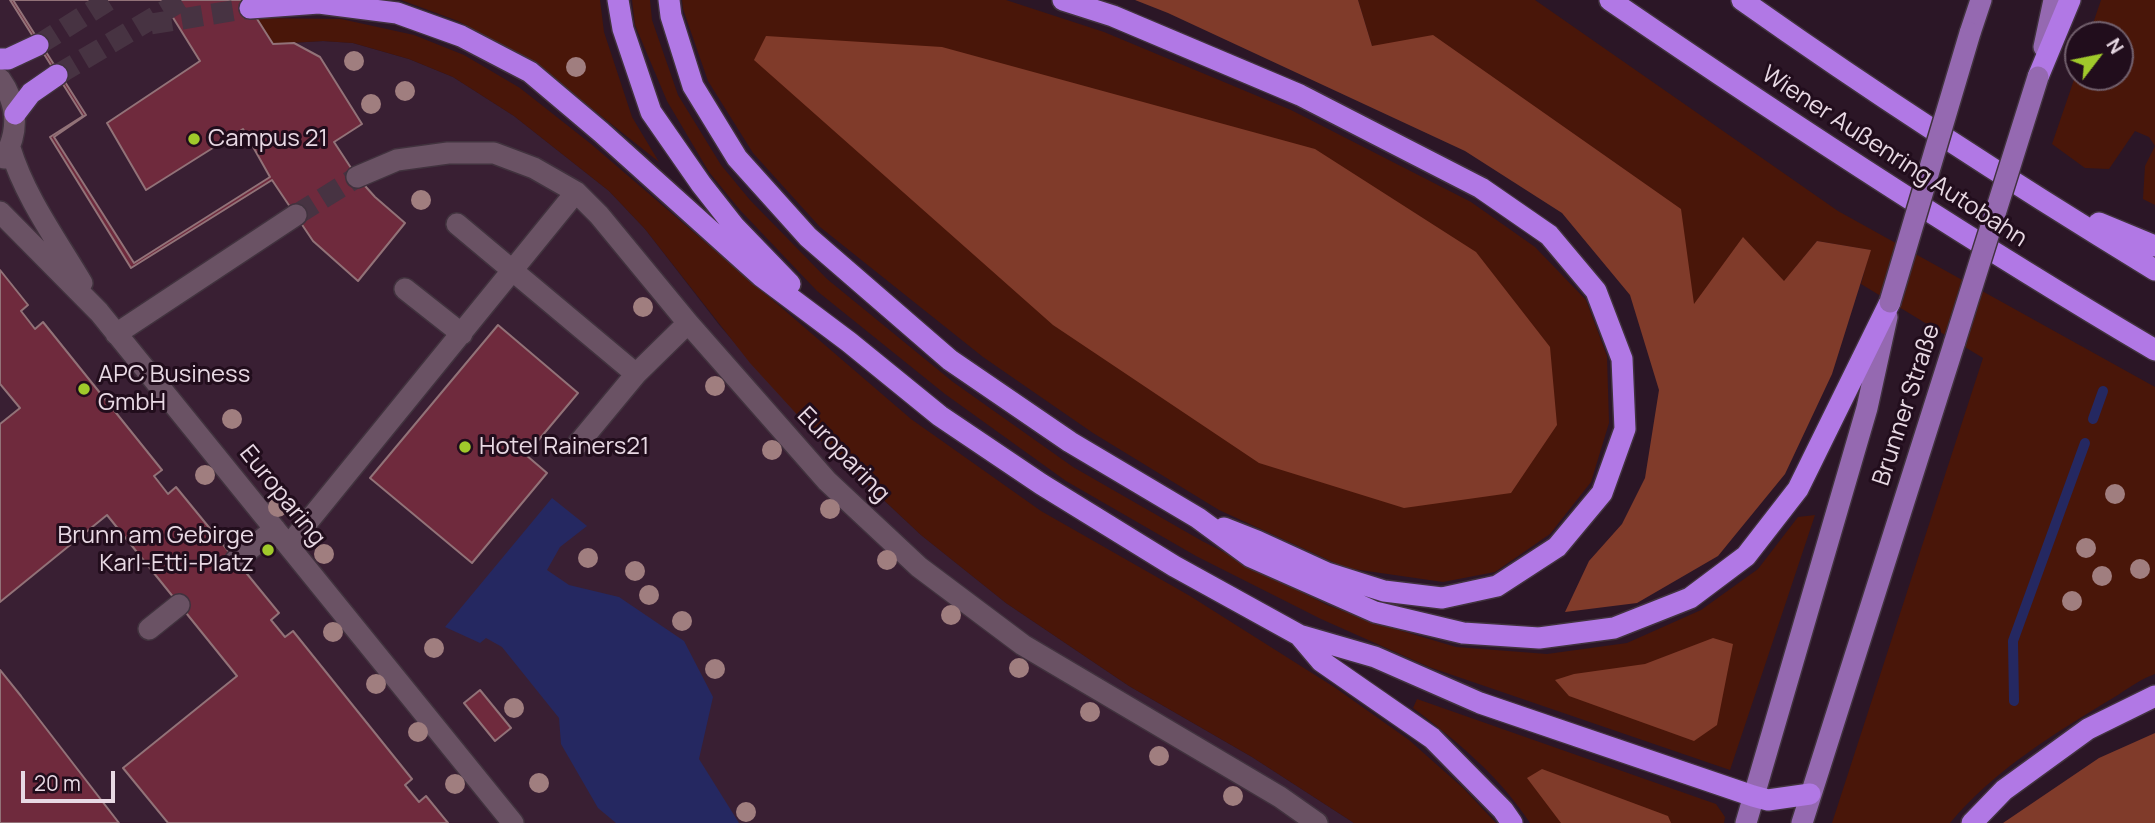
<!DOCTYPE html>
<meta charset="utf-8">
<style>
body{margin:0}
#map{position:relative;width:2155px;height:823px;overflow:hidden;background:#2b1626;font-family:Manrope,sans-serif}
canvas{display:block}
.north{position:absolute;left:2064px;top:21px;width:70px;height:70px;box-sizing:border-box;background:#210d1c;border:2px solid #715f6c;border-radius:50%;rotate:58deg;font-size:19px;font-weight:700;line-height:28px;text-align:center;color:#e8d9e4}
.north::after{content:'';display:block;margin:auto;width:24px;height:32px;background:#a0c92b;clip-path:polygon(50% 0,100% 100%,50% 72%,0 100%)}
.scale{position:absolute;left:21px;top:771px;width:94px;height:32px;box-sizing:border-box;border:4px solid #e8d9e4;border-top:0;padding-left:9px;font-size:21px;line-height:24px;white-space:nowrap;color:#e8d9e4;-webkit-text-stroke:5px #210d1c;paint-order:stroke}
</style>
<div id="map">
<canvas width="2155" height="823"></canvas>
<div class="north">N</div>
<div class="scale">20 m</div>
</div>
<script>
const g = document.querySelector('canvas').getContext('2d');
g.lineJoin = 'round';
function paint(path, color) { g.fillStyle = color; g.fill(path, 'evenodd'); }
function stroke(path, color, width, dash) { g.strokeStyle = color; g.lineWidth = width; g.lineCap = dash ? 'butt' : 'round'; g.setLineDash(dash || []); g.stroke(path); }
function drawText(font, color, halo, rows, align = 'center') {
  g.font = font + ' Manrope,sans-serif'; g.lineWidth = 6; g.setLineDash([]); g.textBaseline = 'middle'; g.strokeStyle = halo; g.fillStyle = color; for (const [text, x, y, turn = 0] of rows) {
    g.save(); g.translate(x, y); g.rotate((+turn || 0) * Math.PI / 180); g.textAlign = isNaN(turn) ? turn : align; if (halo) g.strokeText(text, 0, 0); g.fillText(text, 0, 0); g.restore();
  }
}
paint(new Path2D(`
 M0 0H245L273 44 323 41 353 43 409 59 453 77 514 116 609 191 645 229 720 326 824 444 921 535 1006 603 1129 686 1252 757 1354 823H0Z`), '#391f33');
paint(new Path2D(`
 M401 0H600L604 32 632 117 659 162 536 64 458 21Z
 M632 0H650L652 20 678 95 721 165 750 200 827 279 953 382 1073 467 1202 541 1327 605 1382 625 1456 647 1547 654 1627 643 1701 610 1758 569 1798 517 1815 515 1730 770 1429 667 1321 619 1196 556 1066 481 945 394 817 291 740 210 709 172 667 101 635 25Z
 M682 0H1006L1104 32 1291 110 1471 202 1535 247 1586 300 1607 356 1609 423 1591 482 1550 534 1495 572 1443 582 1346 568 1219 510 1093 433 983 357 820 227 753 153 708 81 683 9Z
 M1358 0H1535L1838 211 2155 387V674C2140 679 2126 690 2113 698 2055 733 1993 771 1950 823H1832L1983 358 1861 284 1870 250 1817 241 1784 282 1693 305 1372 46Z
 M2101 0H2155V146L2149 137 2135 131 2109 169 2085 168 2052 144 2078 68V77H2120V35H2089Z
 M256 18 341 19 414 35 464 55 520 88 591 144 911 419 1041 511 1190 596 1334 687 1409 740 1463 788 1496 823H1354L1252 757 1129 686 1006 603 921 535 824 444 750 363 645 229 609 191 514 116 453 77 409 59 353 43 323 41 273 44Z
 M2155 146V205L2143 199 2145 166Z
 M1417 699 1716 804 1725 817 1724 823H1530C1501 778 1456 740 1413 708Z`), '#491609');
paint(new Path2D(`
 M1135 0H1358L1372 46 1433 35 1681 209 1694 304 1743 237 1784 281 1817 241 1871 250 1832 374 1785 474 1718 556 1637 603 1565 612 1589 561 1622 524 1645 478 1659 390 1630 295 1562 213 1465 151 1168 13Z
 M766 36 942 47 1315 149 1476 252 1550 347 1557 425 1511 493 1404 508 1259 463 1053 325 754 60Z
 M1713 638 1733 644 1717 725 1694 741 1569 696 1555 680 1574 674 1645 664Z
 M2155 733V823H2003L2099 758Z
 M1542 769 1668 816 1671 823H1561L1527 778Z`), '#803b2a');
paint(new Path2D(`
 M552 498 587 526 560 547 547 570 569 585 619 597 684 641 713 697 699 759 739 823H616L598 808 561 744 559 718 502 647 486 638 480 643 445 627Z`), '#252861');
stroke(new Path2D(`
 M2093 419 2103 391
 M2014 701 2013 641 2085 443`), '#252861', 10);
const building = new Path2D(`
 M10 0H245L273 44 294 43 320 57 362 124 334 142 357 177 375 197 405 223 358 281 313 241 272 180 131 268 50 137 83 116Z
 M13 0H162L200 61 107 123 146 190 243 129 270 177 134 263 54 137 86 115Z
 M0 270 28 305 21 311 35 329 43 322 162 470 154 476 168 494 176 487 279 613 271 620 285 637 293 631 412 779 405 785 419 802 426 796 448 823H168L123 768 237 676 107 515 0 602V424L20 408 0 384Z
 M498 325 578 393 526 455 547 473 472 563 370 478Z
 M0 670 21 696 119 823H0Z
 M480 690 511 728 495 741 464 703Z`);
paint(building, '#6f2a3d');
stroke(building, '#927278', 2);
stroke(new Path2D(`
 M296 215 357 177`), '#473342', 21, [21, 10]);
stroke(new Path2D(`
 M151 24 250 8
 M38 45 109 0
 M57 75 183 0`), '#473342', 21, [21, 10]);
const minor = new Path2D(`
 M0 79C18 104 19 132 4 158
 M10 148C25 197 56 239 82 283
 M357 177 397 160 448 153H494L534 168 576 192 599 215 688 323 827 481 919 567 1023 645 1280 797 1317 823
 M0 212 99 312 513 823
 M457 224 636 374 578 444
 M405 289 462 334
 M116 334 296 215
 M636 374 688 323
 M289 545 576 192
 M236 560 275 529
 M149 629 179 605`);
const major = new Path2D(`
 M1970 33 1981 0
 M2044 47 2054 0
 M1746 823 1867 408 1887 317
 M1802 823 1955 341`);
const highway = new Path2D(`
 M618 0 623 29 651 112 701 184 734 226 790 284
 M669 0 671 16 693 86 737 158 808 237 950 360 1070 442 1198 518 1251 557 1375 612 1463 633 1539 638 1614 628 1690 598 1746 556 1798 489 1890 302
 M1063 0 1113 16 1300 95 1481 188 1549 235 1596 291 1622 359 1625 429 1602 493 1557 547 1497 586 1442 598 1384 591 1327 573 1257 541 1224 528
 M1610 0C1788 122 1969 240 2155 350
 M1742 0C1876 95 2014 184 2155 270
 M250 8 319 3 397 13 461 36 530 72 601 132 761 276 849 342 940 416 1041 484 1174 566 1299 635 1375 657 1480 703 1753 796 1768 800 1810 794
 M0 59H8L38 45
 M2038 77 2070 0
 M15 114 31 93 57 75
 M2099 223 2155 246
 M1299 635 1321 661 1432 738 1503 810 1512 823
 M1972 823 2004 790 2088 729 2155 696`);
stroke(minor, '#41323e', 24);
stroke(major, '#41323e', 24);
stroke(highway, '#41323e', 24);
stroke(minor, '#6a5264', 21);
stroke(major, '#9569b1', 21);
stroke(highway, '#b178e5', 21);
const majorBridge = new Path2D(`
 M1890 302 1970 33
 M1955 341 2038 77`);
stroke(majorBridge, '#41323e', 24, []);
stroke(majorBridge, '#9569b1', 21);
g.fillStyle = '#a07e7f';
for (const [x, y] of [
 [354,61],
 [576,67],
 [405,91],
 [371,104],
 [421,200],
 [643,307],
 [715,386],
 [232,419],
 [772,450],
 [205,475],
 [2115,494],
 [278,507],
 [830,509],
 [2086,548],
 [324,554],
 [588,558],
 [887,560],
 [2140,569],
 [635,571],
 [2102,576],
 [649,595],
 [2072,601],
 [951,615],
 [682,621],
 [333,632],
 [434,648],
 [1019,668],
 [715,669],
 [376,684],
 [514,708],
 [1090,712],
 [418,732],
 [1159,756],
 [539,783],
 [455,784],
 [1233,796],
 [746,812]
]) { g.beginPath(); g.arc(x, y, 10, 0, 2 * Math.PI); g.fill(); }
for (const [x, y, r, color] of [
 [194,139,7,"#a0c92b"],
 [84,389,7,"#a0c92b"],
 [465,447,7,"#a0c92b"],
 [268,550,7,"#a0c92b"]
]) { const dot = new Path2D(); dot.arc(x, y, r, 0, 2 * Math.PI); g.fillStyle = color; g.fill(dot); stroke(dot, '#210d1c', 2.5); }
drawText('24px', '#e8d9e4', '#210d1c', [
 ["Campus 21",208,139],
 ["APC Business",98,375],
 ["GmbH",98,403],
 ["Hotel Rainers21",479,447],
 ["Brunn am Gebirge",254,536,"right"],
 ["Karl-Etti-Platz",254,564,"right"]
], 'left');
drawText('24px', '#e8d9e4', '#210d1c', [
 ["Wiener Außenring Autobahn",1894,157,33],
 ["Brunner Straße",1907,405,-72],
 ["Europaring",843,455,46],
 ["Europaring",282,496,51]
]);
</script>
